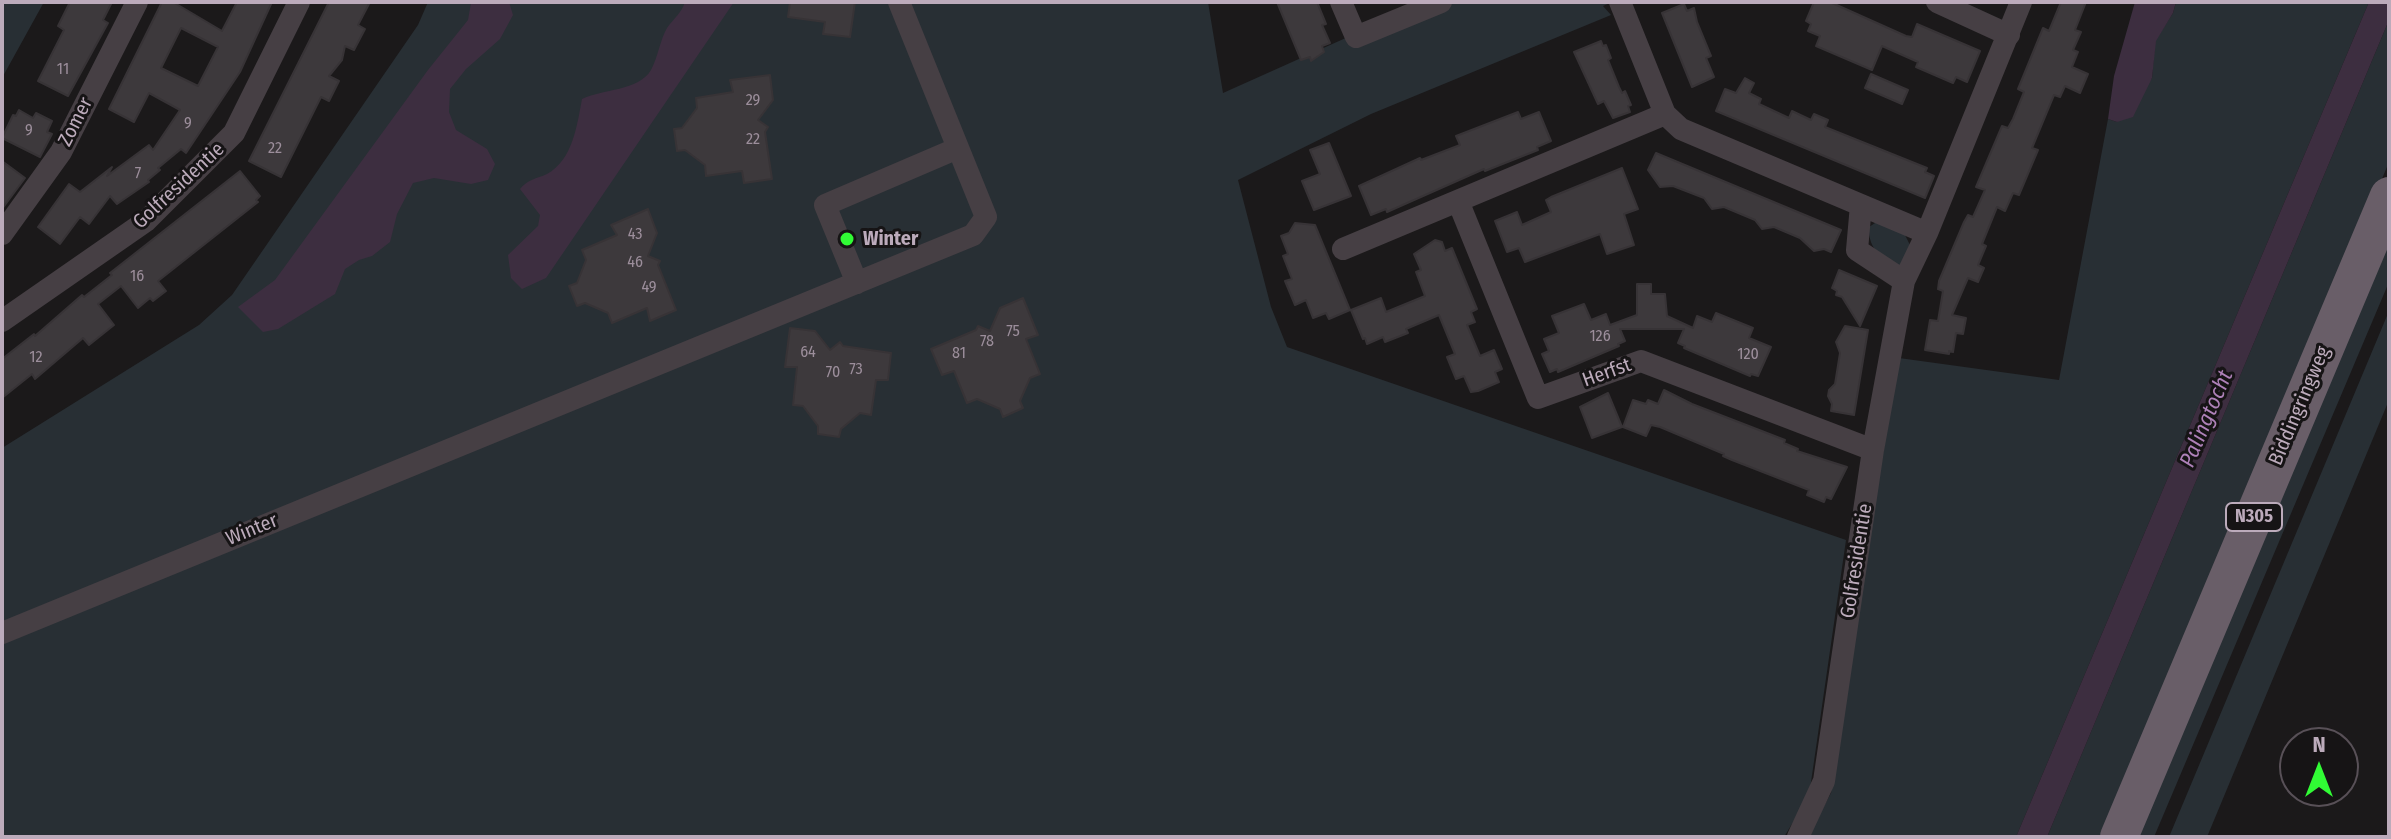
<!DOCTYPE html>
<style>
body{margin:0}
#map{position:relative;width:2391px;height:839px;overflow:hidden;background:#1b191a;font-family:"Fira Sans Condensed",sans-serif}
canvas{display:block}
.frame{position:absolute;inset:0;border:4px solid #bcabbb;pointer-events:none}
.north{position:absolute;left:2279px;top:727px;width:80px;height:80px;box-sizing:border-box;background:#161415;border:2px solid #585057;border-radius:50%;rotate:0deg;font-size:22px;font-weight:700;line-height:32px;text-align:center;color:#bcabbb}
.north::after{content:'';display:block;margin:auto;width:28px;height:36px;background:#31fb35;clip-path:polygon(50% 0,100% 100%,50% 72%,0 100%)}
</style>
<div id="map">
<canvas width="2391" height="839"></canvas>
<div class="frame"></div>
<div class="north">N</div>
</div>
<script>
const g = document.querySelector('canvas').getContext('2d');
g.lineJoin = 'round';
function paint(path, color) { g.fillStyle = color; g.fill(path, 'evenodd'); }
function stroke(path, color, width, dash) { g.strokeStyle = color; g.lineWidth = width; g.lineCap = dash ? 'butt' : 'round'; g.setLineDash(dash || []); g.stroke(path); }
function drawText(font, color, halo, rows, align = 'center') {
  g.font = font + ' "Fira Sans Condensed",sans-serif'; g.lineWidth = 6; g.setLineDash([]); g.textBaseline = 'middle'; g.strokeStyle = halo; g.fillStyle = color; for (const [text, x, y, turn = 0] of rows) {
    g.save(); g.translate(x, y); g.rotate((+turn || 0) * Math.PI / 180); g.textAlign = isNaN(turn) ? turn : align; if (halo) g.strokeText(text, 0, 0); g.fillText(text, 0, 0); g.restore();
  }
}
paint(new Path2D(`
 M2 2H44L2 78Z
 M428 2H1208L1223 93 1426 2H1612L1603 6 1611 15 1371 114 1238 180 1271 307 1287 347 1846 540 1809 796 1784 837H2V448L199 325 232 295 418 25Z
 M2176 2H2369L2016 837H1807L1831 793 1857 607 1899 358 2059 380 2108 119 2117 122 2152 78 2155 41 2173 13Z
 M2389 20V162L2107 837H2047Z
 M2389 215V282L2154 837H2129Z
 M1878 221 1903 231 1910 245 1902 269C1883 258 1868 251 1869 227Z
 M2389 311V400L2207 837H2169Z`), '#282f34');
paint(new Path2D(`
 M509 2 513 15 500 39 466 69 450 89 449 112 456 130 487 149 495 164 488 180 471 184 434 178 413 183 397 214 390 242 372 256 359 260 345 269 335 294 278 329 263 332 238 307 275 280 428 70 468 20 471 3Z
 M685 2H734L546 278 522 289 511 278 508 255 538 226 540 215 520 189C528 179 536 179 547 174 573 160 577 125 582 99 602 89 639 91 651 70 658 57 660 40 667 28 674 18 681 14 685 2Z
 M2135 2H2176L2173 13 2156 41 2152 78 2133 117 2117 122 2108 119 2114 76Z
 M2369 2H2389V20L2047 837H2016Z`), '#3d2e40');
const building = new Path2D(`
 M70 2H112L103 20 108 23 68 96 38 81 64 30 58 26Z
 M162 2H173L222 31 237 2H272L240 72 186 153 181 149 158 168 160 170 148 180 149 182 117 204 110 196 89 224 80 217 60 244 38 227 69 184 80 192 112 167 107 176 149 145 153 150 180 110 149 93 134 122 109 109ZM181 28 218 47 198 86 161 68Z
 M329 2H370L358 25 365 29 354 50 345 46 342 60 329 76 339 81 329 101 321 97 281 177 249 161Z
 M790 2H855L850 37 823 34 825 22 788 17Z
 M1277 2H1317L1326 24 1322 25 1330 43 1322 46 1324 52 1311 61 1310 57 1301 60Z
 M1814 2H1830L1906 36 1912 37 1917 24 1980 51 1967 82 1956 77 1953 83 1916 67 1918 62 1882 46 1872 70 1816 46 1820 36 1808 31 1811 24 1806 21Z
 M2061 2H2086L2075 30 2081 32 2073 50 2078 52 2072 67 2088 74 2080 93 2065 86 2060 97 2054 95 2032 148 2038 150 2019 195 2013 193 2005 211 1997 207 1982 244 1986 246 1978 265 1984 268 1978 282 1968 278 1952 315 1966 318 1963 334 1956 333 1953 352 1949 351V354L1925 350 1930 320 1938 321 1943 291 1938 289 1939 281 1964 222 1968 215 1973 217 1985 190 1976 187 2002 126 2008 128 2013 119 2024 92 2018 89 2043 28 2049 31Z
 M1684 4 1687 11 1694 8 1697 22 1711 56 1706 58 1714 77 1692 87 1662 13Z
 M1601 41 1603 46 1606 45 1611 58 1608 60 1619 87 1622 93 1625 91 1631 105 1628 106 1630 112 1613 118 1604 101 1598 104 1574 52Z
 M1871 74 1908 90 1902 104 1865 88Z
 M770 75 773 100 758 120 768 127 765 132 772 179 744 183 742 171 706 176 705 165 685 150 677 151 674 129 682 128 697 108 696 98 733 92 730 80Z
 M1745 78 1754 83 1749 93 1761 99 1759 104 1789 118 1792 111 1811 120 1814 114 1828 120 1825 127 1927 168 1925 172 1934 176 1925 198 1716 111 1725 89 1736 93Z
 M19 110 33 118 36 113 52 121 47 132 52 134 40 157 2 138 13 115 16 116Z
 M1518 112 1521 119 1539 112 1551 141 1537 147 1538 150 1500 165 1485 171 1484 169 1387 212 1386 209 1371 215 1359 186 1420 158 1421 160 1460 145 1456 136Z
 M1329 143 1351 196 1314 210 1302 181 1320 174 1310 150Z
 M1656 153 1841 230 1831 252 1824 249 1814 251 1800 238 1774 227 1762 229 1755 220 1724 207 1712 209 1704 198 1673 186 1660 187 1648 170Z
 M2 161 25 178 2 209Z
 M1622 168 1638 209 1624 214 1634 245 1607 254 1600 234 1525 262 1519 248 1507 252 1495 221 1517 212 1522 225 1551 212 1546 200 1551 197Z
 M240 171 260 196 256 200 258 202 158 281 166 291 153 301 150 298 138 308 121 286 98 304 114 325 89 345 83 338 35 379 32 374 2 398V359L34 334 35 336 82 295 84 297 112 275 110 273Z
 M648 209 657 233 648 256 660 261 658 265 676 310 650 321 647 308 612 323 608 313 585 303 577 306 569 286 577 283 586 260 582 250 617 235 611 225Z
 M1295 223 1315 225 1350 310 1329 319 1326 313 1313 318 1306 300 1295 305 1285 281 1292 279 1283 256 1288 254 1281 236 1289 233Z
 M1435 240 1442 242 1445 251 1452 248 1477 309 1471 312 1475 322 1467 325 1480 356 1494 350 1502 369 1495 372 1499 382 1478 391 1471 392 1464 376 1456 379 1447 357 1455 354 1439 315 1406 329 1408 333 1385 342 1383 337 1367 344 1365 338 1363 339 1351 310 1381 298 1386 312 1425 296 1416 272 1421 270 1414 254Z
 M1839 270 1877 286 1860 326 1842 297 1836 295 1837 291 1832 288Z
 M1637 284H1651V294H1665L1667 316 1693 328 1697 316 1712 322 1716 313 1753 328 1749 338 1771 347 1758 376 1751 374 1750 376 1684 348 1685 346 1678 343 1684 329H1620L1625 341 1618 344 1619 346 1558 372 1557 369 1550 372 1542 354 1549 351 1544 339 1559 333 1552 316 1584 304 1591 320 1606 314 1610 325 1637 315Z
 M1023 298 1038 335 1026 339 1040 374 1030 378 1020 401 1023 408 1003 417 1000 409 977 399 967 403 954 371 942 375 931 349 976 330 978 326 990 331 1000 308Z
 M1845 326 1868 330 1854 415 1831 411 1832 404 1828 396 1829 390 1835 384 1840 353 1836 342Z
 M790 328 815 331 830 350 840 342 843 346 891 353 888 380H876L871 415 860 413 841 429 839 437 818 434V426L803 406 793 405 797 367H785Z
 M1664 390 1692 404 1785 440 1784 443 1798 449 1797 451 1847 467 1831 499 1826 497 1824 502 1807 495 1809 490 1732 460 1723 456 1724 454 1660 427 1651 425 1646 436 1623 427 1633 400 1646 404 1648 400 1658 404Z
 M1608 393 1622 427 1592 438 1580 407Z`);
paint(building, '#3d393c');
stroke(building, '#373336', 2);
stroke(new Path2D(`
 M1341 2 1356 37 1441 2
 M1620 2 1665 114 1681 129 1927 233 1904 281 1873 450 1824 781 1798 837
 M1937 2 2009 35
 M1458 201 1538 398 1641 361 1873 450
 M1861 205 1857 250 1904 281
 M1927 233 2021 2
 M2 234 61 152 137 2
 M1343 249 1665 114
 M857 283 825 205 958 148
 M2 321 146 221 234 133 299 2
 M2 633 973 235 986 217 899 2`), '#463f44', 22);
stroke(new Path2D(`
 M2119 837 2389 196`), '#695e68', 38);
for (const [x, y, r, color] of [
 [847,239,8,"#31fb35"]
]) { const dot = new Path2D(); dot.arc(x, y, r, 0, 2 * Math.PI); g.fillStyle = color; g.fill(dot); stroke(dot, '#161415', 3); }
drawText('16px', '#9c8e9b', null, [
 ["11",63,70],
 ["29",753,101],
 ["9",188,124],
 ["9",29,131],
 ["22",753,140],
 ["22",275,149],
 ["7",138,174],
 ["43",635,235],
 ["46",635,263],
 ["16",137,277],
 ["49",649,288],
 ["75",1013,332],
 ["126",1600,337],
 ["78",987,342],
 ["64",808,353],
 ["81",959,354],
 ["120",1748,355],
 ["12",36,358],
 ["73",856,370],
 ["70",833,373]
]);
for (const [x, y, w] of [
 [2254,517,56]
]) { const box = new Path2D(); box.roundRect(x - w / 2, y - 14, w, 28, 6); g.fillStyle = '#161415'; g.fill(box); stroke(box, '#bcabbb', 2); }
drawText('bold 18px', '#bcabbb', null, [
 ["N305",2254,517]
]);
drawText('20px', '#bcabbb', '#161415', [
 ["Zomer",76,122,-63],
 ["Golfresidentie",179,186,-43],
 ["Herfst",1607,373,-20],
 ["Biddingringweg",2300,406,-67],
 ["Winter",252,530,-22],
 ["Golfresidentie",1857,561,-81]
]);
drawText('bold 20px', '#bcabbb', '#161415', [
 ["Winter",863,239]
], 'left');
drawText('italic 22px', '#ae81b8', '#161415', [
 ["Palingtocht",2207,419,-67]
]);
</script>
